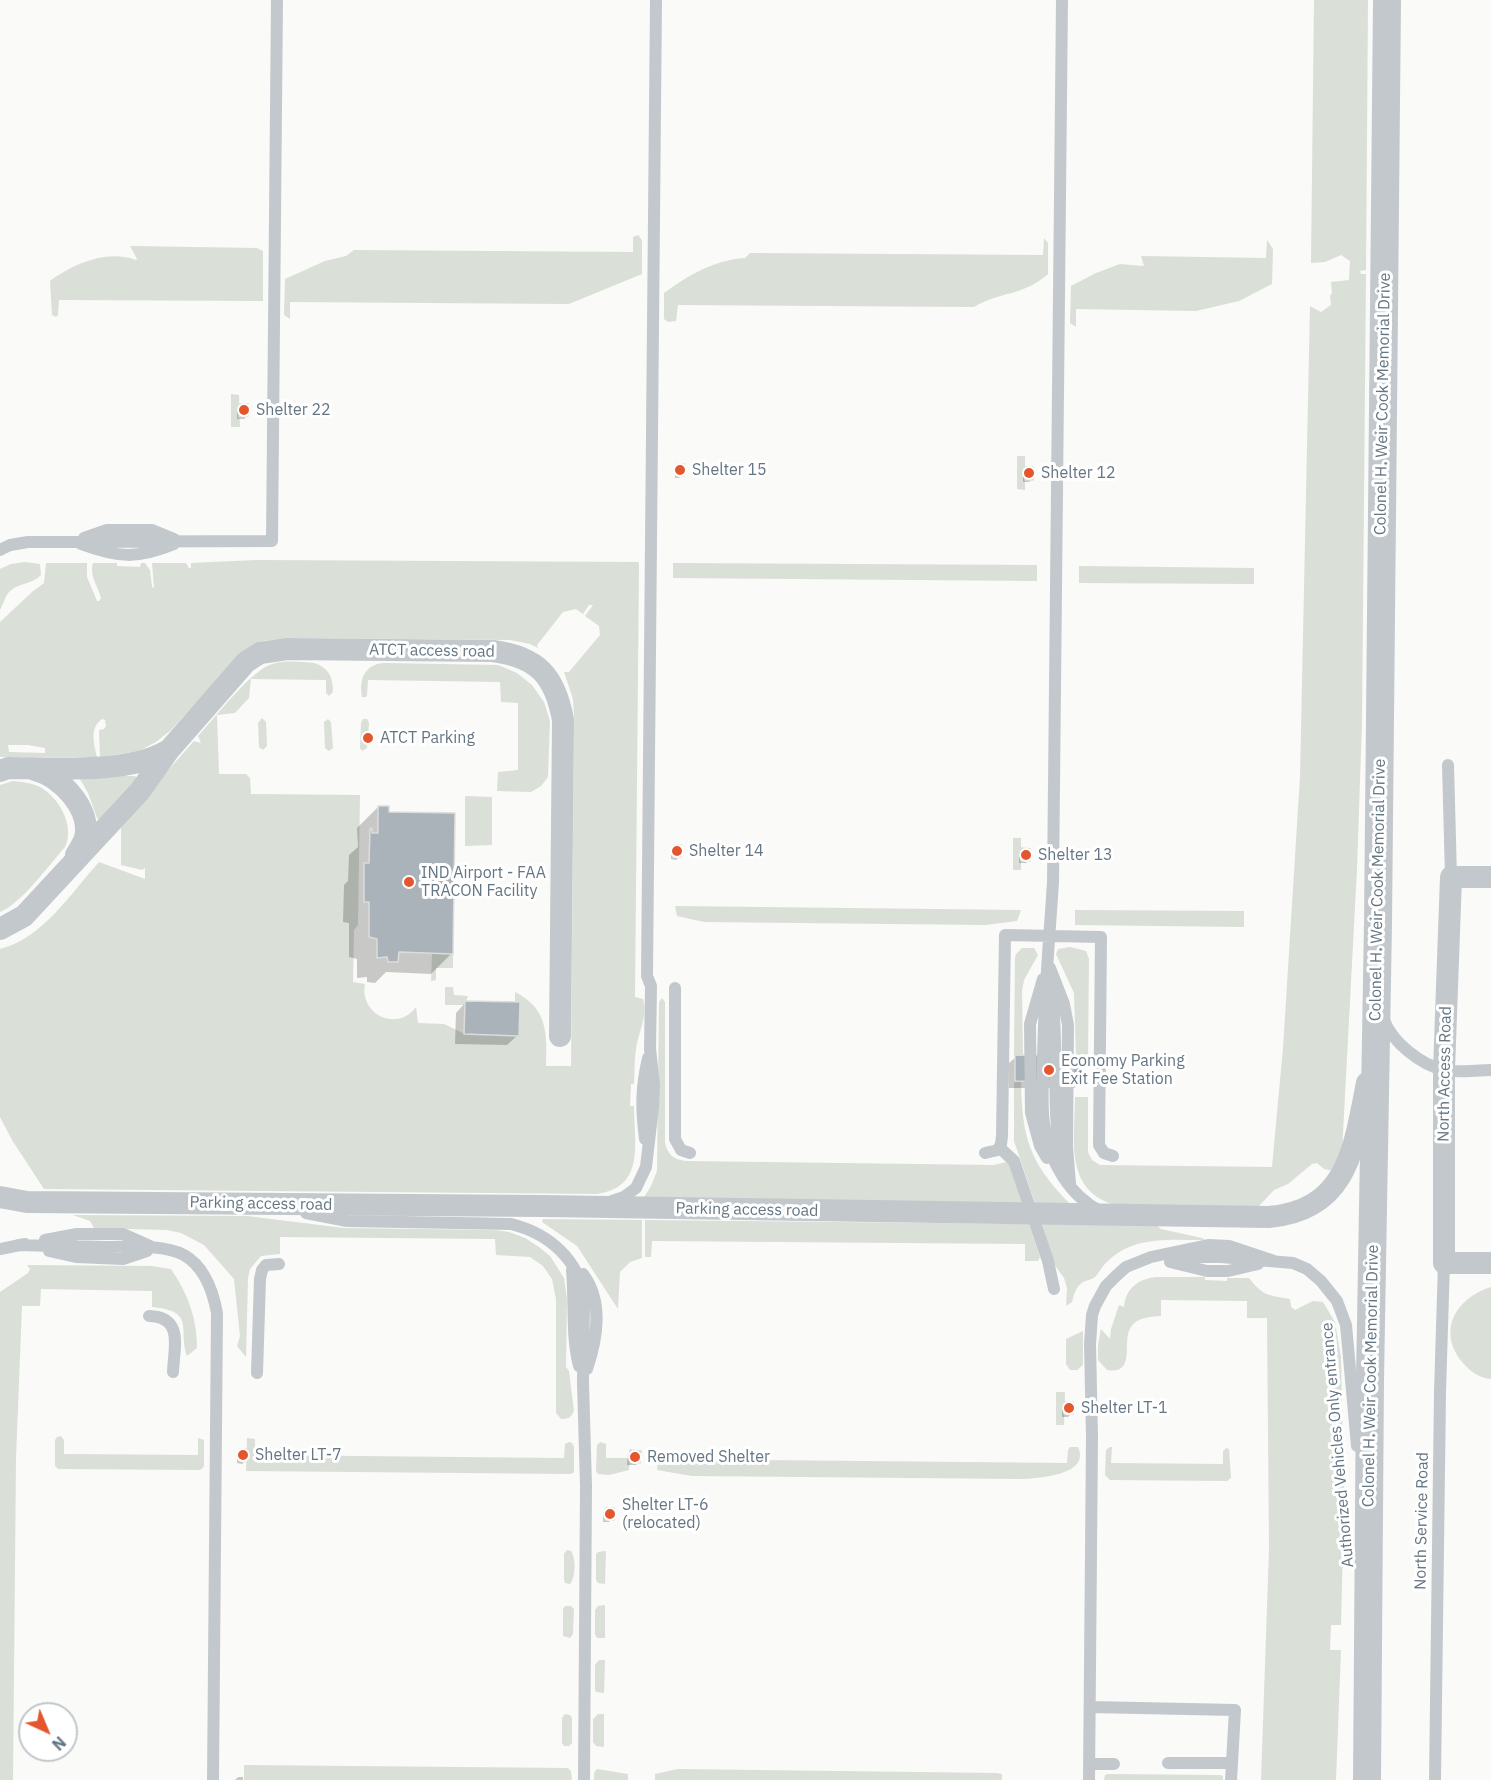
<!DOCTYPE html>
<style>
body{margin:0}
#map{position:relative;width:1491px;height:1780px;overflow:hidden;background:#fafaf8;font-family:"IBM Plex Sans",sans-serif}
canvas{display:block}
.north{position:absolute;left:18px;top:1702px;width:60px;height:60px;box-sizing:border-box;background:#fff;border:2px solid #c1c8cd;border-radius:50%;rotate:136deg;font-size:16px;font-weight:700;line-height:24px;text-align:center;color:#657683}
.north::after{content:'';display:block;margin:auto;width:21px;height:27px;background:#e4572e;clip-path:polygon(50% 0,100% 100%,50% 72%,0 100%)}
</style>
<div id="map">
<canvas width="1491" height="1780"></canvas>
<div class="north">N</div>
</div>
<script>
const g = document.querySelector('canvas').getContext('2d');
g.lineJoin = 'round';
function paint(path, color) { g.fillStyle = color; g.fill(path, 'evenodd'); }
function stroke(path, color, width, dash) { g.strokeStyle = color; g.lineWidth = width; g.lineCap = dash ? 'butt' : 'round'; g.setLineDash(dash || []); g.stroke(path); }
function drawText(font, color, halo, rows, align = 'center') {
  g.font = font + ' "IBM Plex Sans",sans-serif'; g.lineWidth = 6; g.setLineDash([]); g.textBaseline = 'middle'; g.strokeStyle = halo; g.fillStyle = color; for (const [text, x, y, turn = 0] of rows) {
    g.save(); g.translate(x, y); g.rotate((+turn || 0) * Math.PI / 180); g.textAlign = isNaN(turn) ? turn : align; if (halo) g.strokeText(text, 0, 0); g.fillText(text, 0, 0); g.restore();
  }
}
paint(new Path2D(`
 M1314 0H1368L1366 270 1360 271 1361 274H1366L1362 723 1357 869 1342 1152 1333 1171 1324 1169 1317 1163 1312 1164 1288 1184 1274 1190 1257 1208 1112 1204C1064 1188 1075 1138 1075 1097H1088V1152L1092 1160 1100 1165 1272 1167 1283 1048 1300 777 1310 306 1321 312 1331 305 1330 296 1332 293 1331 282 1349 280 1350 261 1341 255 1325 262 1311 263Z
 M638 235 642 240V274L569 304 290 302V319L284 315 285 279 325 261 346 256 354 250 633 252V237Z
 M1044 238 1048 243V274C1022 297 1000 291 974 307L678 305 676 321 668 322 664 319V293C689 275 714 260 745 258L750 253 1043 255Z
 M1267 240 1273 249 1272 284 1239 301 1196 311 1076 309V327L1070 323 1071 286 1096 273 1120 264 1144 266 1141 256 1266 258Z
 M130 246 257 248 263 251V301L59 300 58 315 56 317 52 315 50 281C73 264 107 249 136 260L137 259Z
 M231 394 239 395 240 427H231Z
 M1017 456H1025V490L1017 489Z
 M256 560 638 562 639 564 635 997 643 999C648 1016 638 1033 636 1050 634 1061 635 1073 634 1084H631L630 1106H634C634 1143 646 1187 597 1194L44 1189 12 1140 0 1117V949C43 938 70 894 99 862L145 879V868L142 870 121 865V823L194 741 201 743 198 736C215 718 250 671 272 664 285 660 301 662 314 663 329 668 333 677 333 692L329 696 326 693V680L251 679 249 698 235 713 217 715 219 774H246L250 778 251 794 360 795 358 925 354 930 353 982 365 984C359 1014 397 1033 416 1007L418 1023 444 1024 465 1034 519 1036 520 1002 515 1001V992C548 1009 547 1033 546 1066H571L574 718 573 699 564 672H569L600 635 599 626 585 616 593 605H589L583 614 576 609 563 612 537 645 538 648 530 644 510 640 288 638 262 641 238 657 171 730 156 742 139 751 100 757 99 730 104 729 106 726 105 720 102 719C89 728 94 744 97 757H0V622L32 592 44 583 46 563H87V577L97 601H99L101 598C98 586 89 576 93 563H117V566L140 567 141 563H145L150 570 152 587 154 588 152 563H186L189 568H191V563ZM8 745H28L45 748V753L9 752Z
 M25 562 40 564 41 575C33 584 18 583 9 592 5 597 3 604 0 610V569L11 564Z
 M673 563 1037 565V581L673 578Z
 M1079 566 1254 568V584L1079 583Z
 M383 663 498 665 517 673 532 685 544 702 550 721 548 777 541 786 531 792 497 791 498 772 518 770V703L501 702 500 682 368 680 367 695 366 697H362C359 680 364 665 383 663Z
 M262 718 266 722 267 746 263 750 259 747 258 723Z
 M328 719 331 722 333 748 329 751 325 748 324 722Z
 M363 719H367L369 723 367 748 362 751 360 748 361 723Z
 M83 776H135L137 778 100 820 97 818 88 793 80 779Z
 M13 781C22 782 32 783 40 787 60 798 75 827 65 847 49 865 21 904 0 912V785Z
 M465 796 492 797V845L465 846Z
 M1013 838H1021V870H1013Z
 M675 906 1021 910 1017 921 986 925 704 922 677 916Z
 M1075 910 1244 911V927L1075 925Z
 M1070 947 1086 951 1089 959 1088 1059 1076 1056 1074 993 1056 954 1058 949Z
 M1022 948H1034L1038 955 1024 980 1022 991 1023 1055H1014L1015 958 1016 954Z
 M432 953 453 954V968H436V980L431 981Z
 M445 987H453L454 995 468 996 465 1005H445Z
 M662 998 665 1002V1142C667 1154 673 1159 685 1161L994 1165 1006 1162 1010 1164 1023 1206 643 1199 651 1186 657 1171 659 1002Z
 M1021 1081C1022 1137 1029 1162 1069 1203L1036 1206 1014 1141V1082Z
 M73 1215 247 1216 344 1228 495 1230 509 1232 525 1238 539 1247 550 1256 564 1278 567 1299 566 1367 569 1371 574 1411C571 1418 568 1419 561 1419L556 1413V1299L552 1279 543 1266 530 1257 496 1255 495 1239 280 1237V1254L261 1256 250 1269 248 1278 246 1357 237 1346 240 1336 234 1279 204 1245 181 1233 167 1230 94 1228 90 1221Z
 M543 1219 642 1220V1258L630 1262 620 1272 618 1309 577 1246 542 1222Z
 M645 1220 1029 1224 1040 1257 1038 1261H1025V1244L652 1241 651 1257H645Z
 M1042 1224 1156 1225 1161 1229 1202 1238 1205 1240C1171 1240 1133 1235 1107 1262 1102 1266 1100 1272 1095 1277 1092 1280 1087 1280 1083 1282 1075 1287 1074 1295 1072 1302L1066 1306 1067 1288 1064 1278 1054 1264Z
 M27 1265 151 1266 171 1269C188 1294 197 1318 197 1348L187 1356C178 1329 196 1311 152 1307V1291L41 1289 40 1306H22L16 1458 13 1780H0V1292L28 1273 30 1269Z
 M1156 1277H1205V1280L1227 1281V1278H1249C1264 1297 1269 1295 1290 1299L1291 1307 1295 1310 1313 1301 1323 1302 1335 1322 1341 1357 1344 1496 1341 1625H1331L1330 1650H1341L1336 1780H1261L1269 1549 1267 1318H1247V1301L1161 1300V1316C1150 1317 1137 1317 1131 1327 1121 1341 1137 1375 1107 1370L1098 1360V1345L1101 1329 1110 1339 1111 1329 1119 1305 1124 1307C1126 1288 1138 1279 1156 1277Z
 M1491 1287V1379C1479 1378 1471 1372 1463 1363 1436 1331 1456 1298 1491 1287Z
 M1083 1331V1365L1077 1370H1070L1066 1364V1339Z
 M1056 1392H1065L1064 1425H1056Z
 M61 1436 64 1440V1454L198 1455V1438L204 1440V1466L202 1469 199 1470 58 1469 55 1466V1440L57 1437Z
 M247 1438 255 1439V1455L560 1458H564L565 1444 569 1442 572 1443 574 1447V1472L571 1474 246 1471Z
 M600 1442 606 1444V1458H630L629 1470 609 1475 598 1474 596 1471 597 1445Z
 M1070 1447H1078C1091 1475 1039 1478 1023 1479L692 1476 657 1470 658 1459 1067 1463 1068 1450Z
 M1110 1447H1112L1111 1463 1223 1464V1451L1226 1448 1229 1449 1231 1478 1227 1481 1110 1480 1105 1475 1106 1450Z
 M567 1550 571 1551C576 1558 576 1577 570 1584L565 1583 564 1579V1554Z
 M606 1551 605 1584 598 1583 596 1580V1554L598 1552Z
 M605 1605V1638H597L595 1634V1610L598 1606Z
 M565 1606H571L574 1609 573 1634 570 1638 563 1636V1609Z
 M599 1660H605L604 1693 596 1692 595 1690V1665Z
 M565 1714 570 1715 572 1718V1743L569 1746H564L562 1743V1718Z
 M598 1714H604V1747L596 1746 593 1742V1719Z
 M244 1765 568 1768 571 1771 572 1780H244Z
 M597 1769 628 1774V1780H594V1773Z
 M678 1769 997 1773 1002 1774V1780H655V1774Z
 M1108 1774 1220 1775 1223 1776V1780H1104L1105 1775Z`), '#dadfd7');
paint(new Path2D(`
 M240 406 247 416 244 419H237V409Z
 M677 465 682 475 679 478H675V468Z
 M1026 469 1032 479 1029 482H1023V472Z
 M378 807 388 814 452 953 431 974 386 972 375 983 367 982V977L357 978V959L349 957V923L343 922 344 885 348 881 349 855 358 847 357 828Z
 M674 847 679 857 676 860 671 859V850Z
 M1022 850 1029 860 1026 863H1019V853Z
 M466 1002 518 1035 507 1045 455 1044 456 1013Z
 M1016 1057 1081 1082 1074 1088H1009V1063Z
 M1065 1403 1071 1414 1068 1417H1062V1406Z
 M240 1451 245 1461 242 1464 237 1463V1454Z
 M631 1452 639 1462 636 1465H627L628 1455Z
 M606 1509 612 1519 609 1522H603V1512Z
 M238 1777H243V1780H235Z`), '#0003');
const building = new Path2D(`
 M240 404H248V416L239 417Z
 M677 464H684V476H677Z
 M1025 467H1033V480H1025Z
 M378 806H389V812L455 813 453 954 399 952 398 962H388L387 957 377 958V939L369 937V902H364V863H369L370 829 372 828V833H378Z
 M674 845H681V857H673Z
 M1021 848 1030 849V861H1021Z
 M465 1001 520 1002 519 1036 464 1034Z
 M1015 1055 1082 1056 1083 1082 1015 1081Z
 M1064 1402H1073V1414H1064Z
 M240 1449H247L246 1461H239Z
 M630 1450 641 1451 640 1463 630 1462Z
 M606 1508H614V1520H605Z`);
paint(building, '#aab3b9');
stroke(building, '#dcdcda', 1.5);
stroke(new Path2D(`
 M1062 0 1053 882C1049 945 1043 1008 1043 1070 1043 1090 1041 1111 1045 1130 1050 1162 1070 1196 1100 1211
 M84 538 107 530H152L174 539
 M81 544C118 558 138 559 174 544
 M0 550 10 545 28 542 272 541 277 0
 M1448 765 1451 877
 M1050 968 1064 1004 1068 1025 1067 1146 1070 1184
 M1043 979 1030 1024 1031 1113 1040 1146 1047 1158
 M675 988V1139L681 1150 690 1153
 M1052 992C1059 1049 1051 1106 1061 1163
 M1384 1020C1392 1042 1421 1065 1444 1070 1458 1073 1476 1070 1491 1070
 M645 1139C641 1108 641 1088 648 1058
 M1000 1148 1014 1161 1048 1261 1054 1289
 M985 1153 998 1150 1001 1144 1002 1136 1005 935 1101 937 1099 1145 1104 1153 1113 1156
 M612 1201 624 1197 636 1188 646 1167 653 1107 654 1085 650 1049 651 986 647 976 656 0
 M306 1213 347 1221 511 1224C548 1233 581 1260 584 1301L583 1382 586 1486 584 1780
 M45 1240 77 1234H123L150 1246
 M18 1245C47 1246 76 1246 106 1247 130 1247 162 1244 184 1255 205 1267 213 1291 217 1313L213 1780
 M0 1249 25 1244
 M49 1251 76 1257 123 1259 147 1251
 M1178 1257H1221L1293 1263 1307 1269 1321 1281 1337 1301 1346 1325 1357 1446
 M1170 1262 1207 1271H1228L1258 1264
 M572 1270C575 1303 571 1335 579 1366
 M583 1274C604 1302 597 1339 587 1369
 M149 1316C184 1317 174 1347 173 1372
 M257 1373 260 1279 262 1270 266 1265 279 1264
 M1090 1707 1235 1710 1231 1780
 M1168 1763H1232
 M1089 1764H1114
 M1089 1780 1092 1437 1090 1344 1092 1315 1095 1306 1106 1286 1116 1276 1126 1267 1151 1257 1208 1245 1229 1246 1274 1261
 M1435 1780 1440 1392 1444 1263`), '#c3c8cc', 12);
stroke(new Path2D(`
 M35 770C61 776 92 810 85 838 83 844 79 850 76 855
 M0 771 8 768C55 768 128 774 167 751
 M1491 877H1451L1444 1070V1263H1491
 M0 929 24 916 140 791 169 750 246 662 260 653 287 649 493 651C538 657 555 676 563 720L560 1036
 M0 1197 27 1202 542 1206 1269 1217C1348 1210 1354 1148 1367 1083`), '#c3c8cc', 22);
stroke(new Path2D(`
 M1367 1780 1370 1379 1378 923 1387 0`), '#c3c8cc', 28);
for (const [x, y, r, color] of [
 [244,410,6,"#e4572e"],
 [680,470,6,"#e4572e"],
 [1029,473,6,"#e4572e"],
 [368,738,6,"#e4572e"],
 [677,851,6,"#e4572e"],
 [1026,855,6,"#e4572e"],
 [409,882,6,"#e4572e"],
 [1049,1070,6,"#e4572e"],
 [1069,1408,6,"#e4572e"],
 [243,1455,6,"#e4572e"],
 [635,1457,6,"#e4572e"],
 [610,1514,6,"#e4572e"]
]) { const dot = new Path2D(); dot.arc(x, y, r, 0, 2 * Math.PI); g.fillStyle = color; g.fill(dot); stroke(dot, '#fff', 2); }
drawText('16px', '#657683', '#fff', [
 ["Colonel H. Weir Cook Memorial Drive",1383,404,-89],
 ["ATCT access road",432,651,1],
 ["Colonel H. Weir Cook Memorial Drive",1378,890,-89],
 ["North Access Road",1445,1074,-89],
 ["Parking access road",261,1204,1],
 ["Parking access road",747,1210,1],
 ["Colonel H. Weir Cook Memorial Drive",1371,1376,-89],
 ["Authorized Vehicles Only entrance",1338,1445,-95],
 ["North Service Road",1422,1521,-89]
]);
drawText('16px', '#657683', '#fff', [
 ["Shelter 22",256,410],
 ["Shelter 15",692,470],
 ["Shelter 12",1041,473],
 ["ATCT Parking",380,738],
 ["Shelter 14",689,851],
 ["Shelter 13",1038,855],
 ["IND Airport - FAA",421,873],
 ["TRACON Facility",421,891],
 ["Economy Parking",1061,1061],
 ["Exit Fee Station",1061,1079],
 ["Shelter LT-1",1081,1408],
 ["Shelter LT-7",255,1455],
 ["Removed Shelter",647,1457],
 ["Shelter LT-6",622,1505],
 ["(relocated)",622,1523]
], 'left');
</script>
